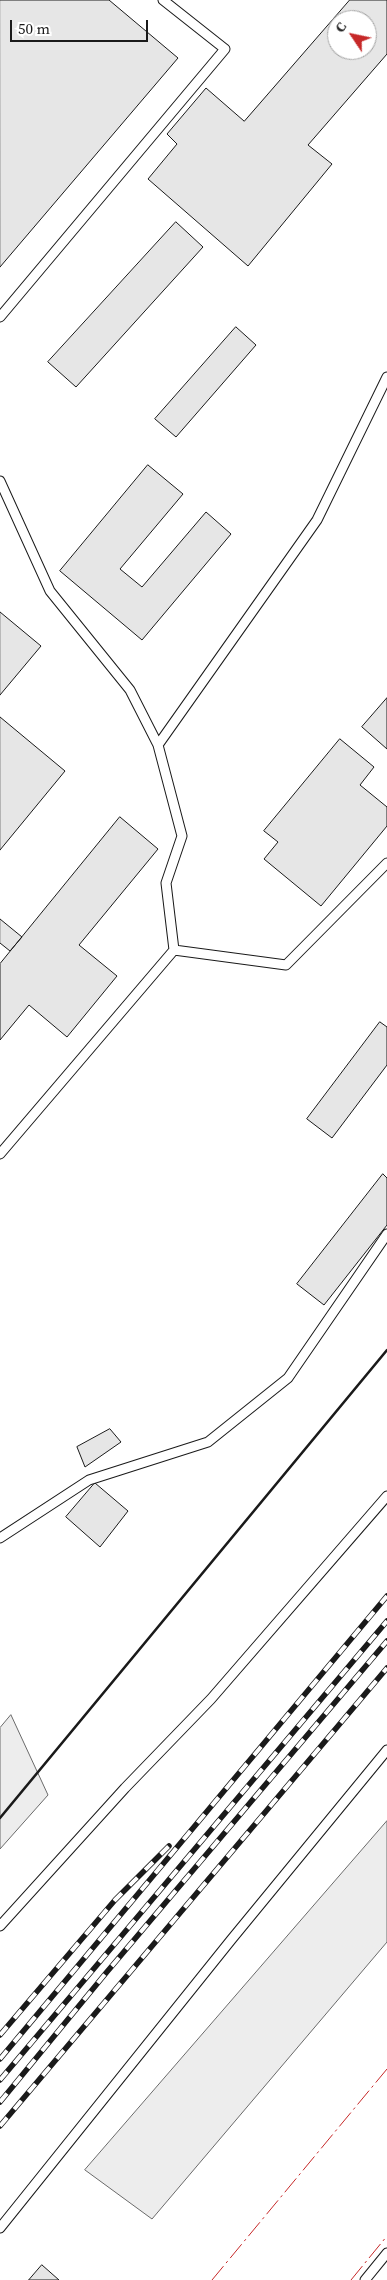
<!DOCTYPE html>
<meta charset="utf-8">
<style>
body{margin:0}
#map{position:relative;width:387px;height:2280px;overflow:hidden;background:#fff;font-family:"Source Serif 4",serif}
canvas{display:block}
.north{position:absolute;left:327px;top:10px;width:50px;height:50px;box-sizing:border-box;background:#fff;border:1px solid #a3a3a3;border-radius:50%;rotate:304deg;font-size:14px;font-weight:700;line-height:20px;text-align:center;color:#1a1a1a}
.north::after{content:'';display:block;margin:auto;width:18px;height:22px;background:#c62828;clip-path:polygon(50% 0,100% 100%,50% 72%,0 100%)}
.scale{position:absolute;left:10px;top:20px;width:138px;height:22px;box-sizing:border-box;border:2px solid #1a1a1a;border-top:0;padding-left:6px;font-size:15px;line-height:18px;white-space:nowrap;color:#1a1a1a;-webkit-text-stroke:4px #fff;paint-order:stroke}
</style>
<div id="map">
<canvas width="387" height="2280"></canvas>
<div class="north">С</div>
<div class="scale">50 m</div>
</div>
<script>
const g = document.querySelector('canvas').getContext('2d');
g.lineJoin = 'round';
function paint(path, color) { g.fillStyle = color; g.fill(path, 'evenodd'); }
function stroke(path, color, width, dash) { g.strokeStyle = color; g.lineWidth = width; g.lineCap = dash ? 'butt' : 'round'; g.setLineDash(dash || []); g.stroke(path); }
const built = new Path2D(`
 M11 1715 48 1795 0 1849V1728Z
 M387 1821V1942L152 2219 85 2170Z`);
paint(built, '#ededed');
stroke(built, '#6a6a6a', 1);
const building = new Path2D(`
 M0 0H109L178 58 0 267Z
 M350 0H387V54L308 145 332 164 248 266 148 179 177 144 167 134 206 88 244 121ZM337 20H367V50H337Z
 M176 222 203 247 76 387 48 362Z
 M236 327 256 345 176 437 155 419Z
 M148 465 183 494 120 569 142 587 206 512 231 534 142 640 60 571Z
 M0 612 41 646 0 695Z
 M387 698V749L362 727Z
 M0 717 65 771 0 850Z
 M340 739 374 767 360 785 387 807V826L321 906 264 859 278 842 264 831Z
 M120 817 158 849 79 945 117 976 67 1037 29 1005 0 1040V964Z
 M0 919 22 937 10 951 0 943Z
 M380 1022 387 1027V1065L332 1138 307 1119Z
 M383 1174 387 1178V1225L324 1305 297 1284Z
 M110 1429 121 1442 85 1467 77 1447Z
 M95 1483 128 1511 100 1547 66 1517Z
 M42 2265 59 2280H29Z`);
paint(building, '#e6e6e6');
stroke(building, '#1a1a1a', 1);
const lane = new Path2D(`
 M0 317 225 49 163 0
 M0 481 50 591 130 690 158 745 317 520 387 377
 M158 745 182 836 166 883 174 950
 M0 1154 174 950 286 965 387 863
 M0 1538 89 1480 208 1442 288 1378 387 1234
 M0 1926 125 1788 211 1699 387 1496
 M0 2228 231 1940 387 1750
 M365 2280 387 2253`);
stroke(lane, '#1a1a1a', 11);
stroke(lane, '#fff', 9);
const rail = new Path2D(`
 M0 2035 115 1900 169 1846
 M0 2059 387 1596
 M0 2080 387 1621
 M0 2102 106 1973 387 1641
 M0 2126 387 1668`);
stroke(rail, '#1a1a1a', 5.5);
stroke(rail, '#fff', 4, [11]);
stroke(new Path2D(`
 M0 1818 387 1350`), '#1a1a1a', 2.5);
stroke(new Path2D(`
 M212 2280 387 2069
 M351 2280 387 2236`), '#c62828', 1, [18, 4, 2.5, 4]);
</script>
